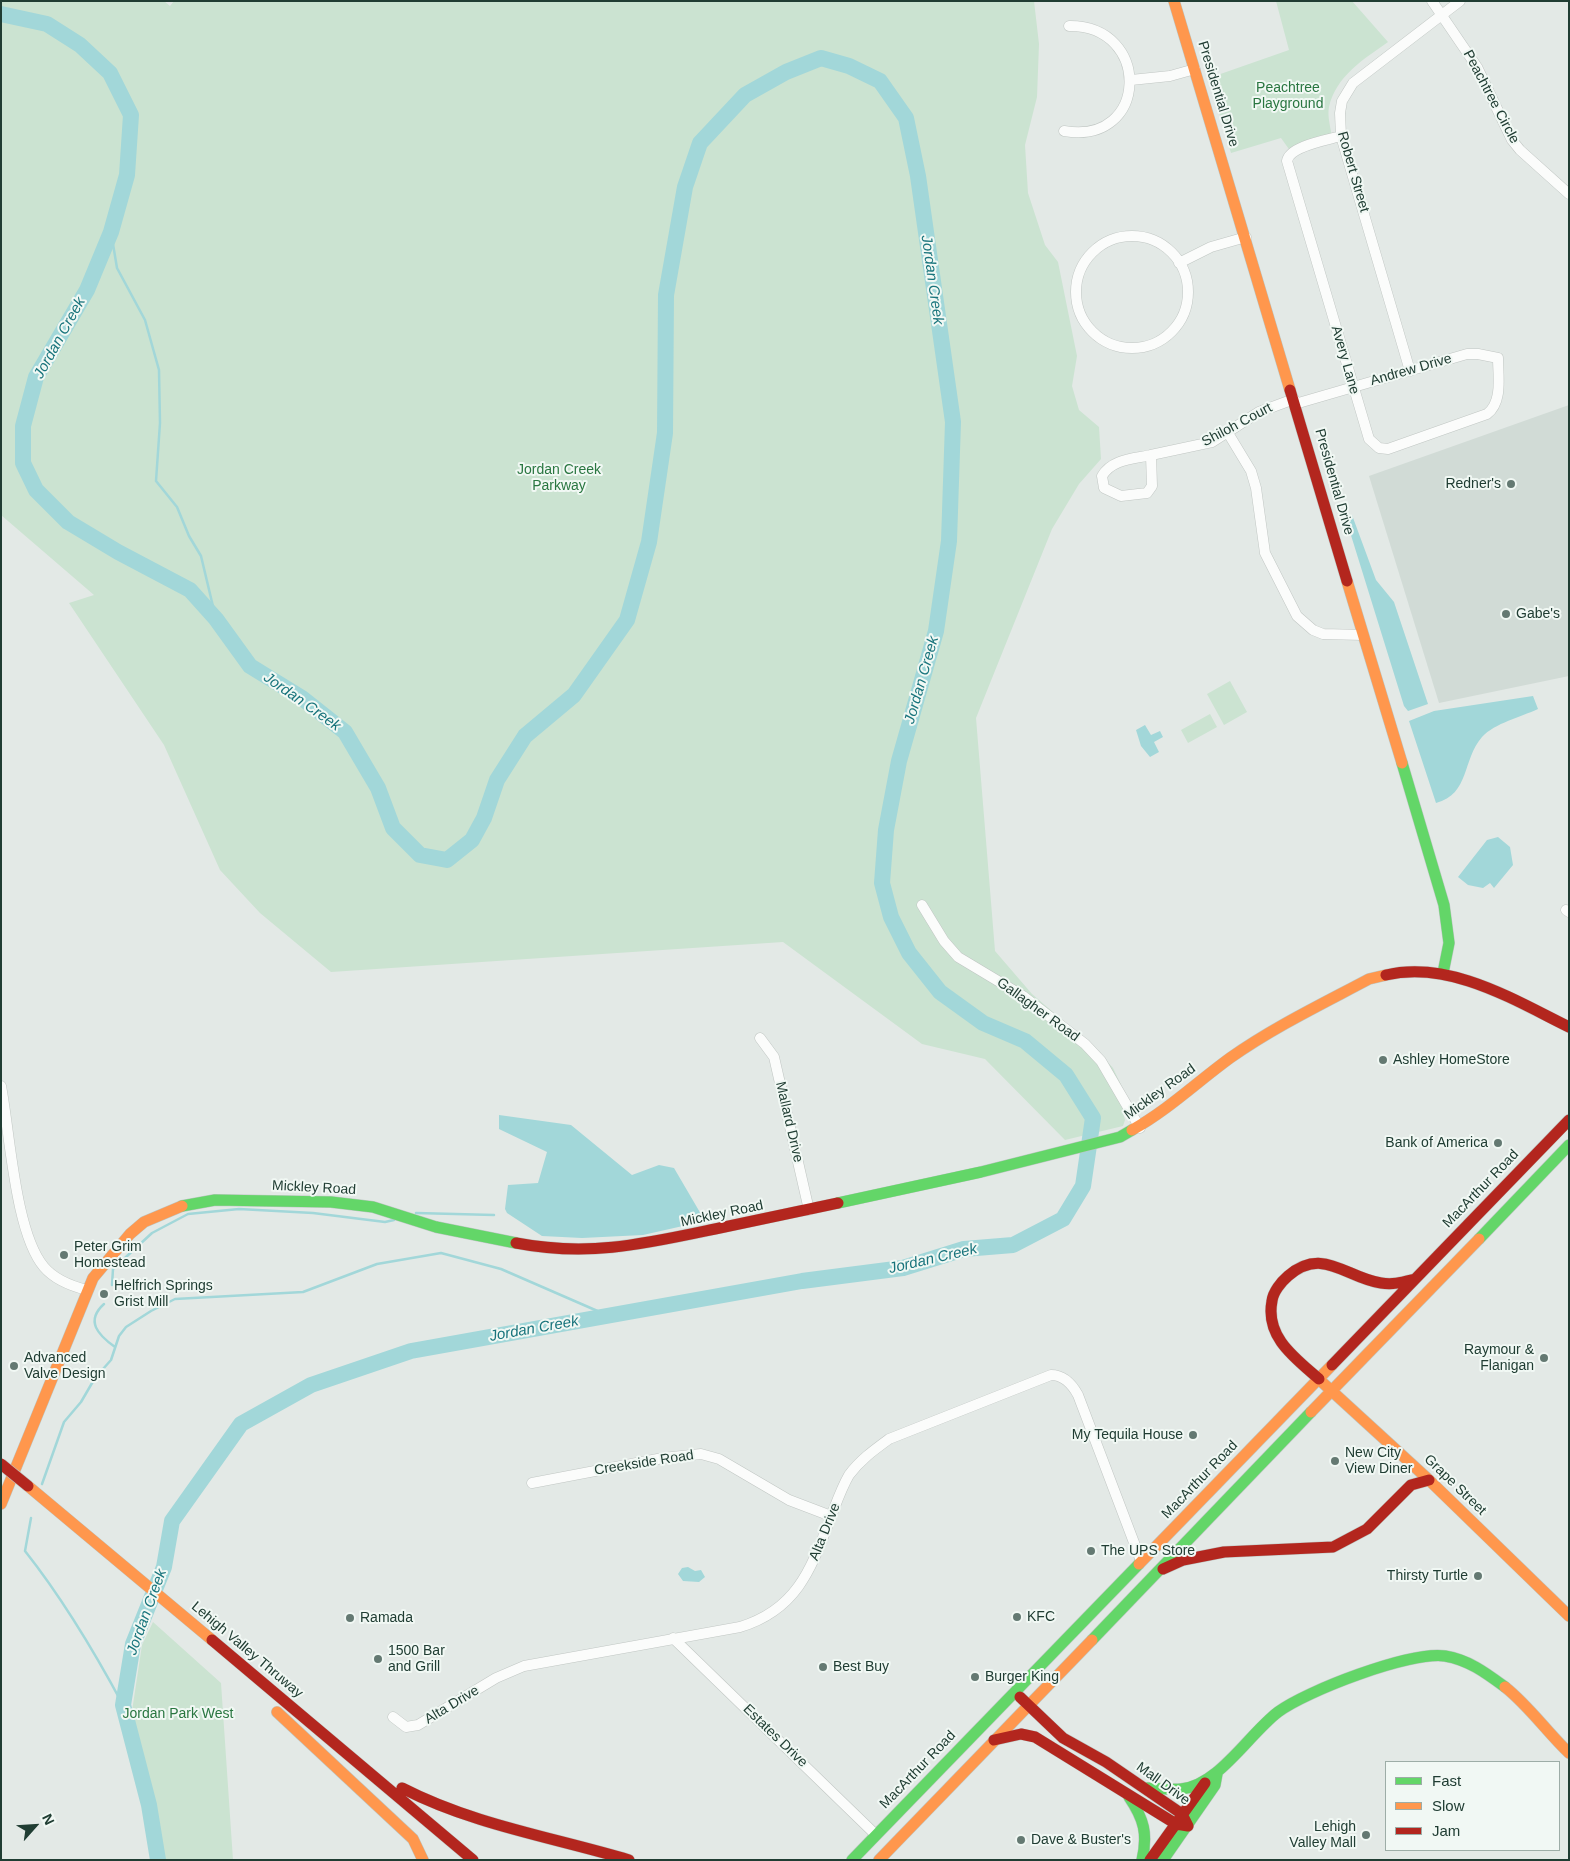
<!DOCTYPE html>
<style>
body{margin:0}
#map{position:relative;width:1570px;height:1861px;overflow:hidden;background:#e3e9e6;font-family:Arial,sans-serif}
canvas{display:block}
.frame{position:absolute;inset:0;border:2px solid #203d33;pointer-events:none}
.legend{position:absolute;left:1385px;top:1761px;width:175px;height:90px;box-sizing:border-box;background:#f1f8f4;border:1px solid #9dada7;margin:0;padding:6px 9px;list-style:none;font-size:15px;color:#203d33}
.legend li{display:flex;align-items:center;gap:10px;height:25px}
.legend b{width:25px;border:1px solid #9dada7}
.north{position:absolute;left:10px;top:1801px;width:50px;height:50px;-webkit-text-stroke:4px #f1f8f4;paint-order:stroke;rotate:64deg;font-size:14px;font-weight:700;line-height:20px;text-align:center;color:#203d33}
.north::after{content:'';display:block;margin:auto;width:18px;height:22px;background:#203d33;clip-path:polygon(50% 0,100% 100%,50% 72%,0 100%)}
</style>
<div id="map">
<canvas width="1570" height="1861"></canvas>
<div class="frame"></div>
<ul class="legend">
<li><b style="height:6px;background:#63d668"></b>Fast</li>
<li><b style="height:6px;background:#ff974d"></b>Slow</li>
<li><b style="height:6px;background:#b3261e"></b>Jam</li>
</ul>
<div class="north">N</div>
</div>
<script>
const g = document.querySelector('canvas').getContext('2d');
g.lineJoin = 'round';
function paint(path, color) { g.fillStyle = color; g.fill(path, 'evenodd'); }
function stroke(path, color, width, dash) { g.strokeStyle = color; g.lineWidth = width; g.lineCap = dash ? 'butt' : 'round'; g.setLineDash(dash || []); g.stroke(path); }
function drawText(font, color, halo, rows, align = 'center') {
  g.font = font + ' Arial,sans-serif'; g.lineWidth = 4; g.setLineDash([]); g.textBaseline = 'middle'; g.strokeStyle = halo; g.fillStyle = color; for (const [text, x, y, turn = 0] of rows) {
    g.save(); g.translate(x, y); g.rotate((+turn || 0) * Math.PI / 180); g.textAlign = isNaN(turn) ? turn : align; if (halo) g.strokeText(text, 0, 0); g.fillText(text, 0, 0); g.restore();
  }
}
paint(new Path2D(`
 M1569 405V676L1439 703 1369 476Z`), '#d1dbd6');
paint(new Path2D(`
 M1 1H164L170 6 174 1H1034L1039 44 1037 97 1025 145 1028 193 1045 245 1058 262 1077 356 1072 386 1079 410 1099 427 1101 459 1079 484 1052 529 976 718 995 951 1032 994 1096 1049 1113 1068 1131 1106 1123 1113 1125 1120 1123 1126 1065 1140 985 1059 922 1044 783 942 331 972 260 913 220 870 164 745 69 603 94 595 1 515Z
 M1276 1H1352L1388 42C1364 59 1336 76 1329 107 1327 116 1331 129 1332 138L1291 152 1281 138 1231 153 1209 78 1289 50Z
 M1230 681 1247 712 1224 725 1207 694Z
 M1210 714 1217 727 1188 743 1181 730Z
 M153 1622 221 1683 233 1860H162L156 1818 138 1744 132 1711 142 1645Z`), '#cbe3d1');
paint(new Path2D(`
 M1352 515 1376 580 1394 602 1428 704 1408 711 1404 706 1345 516Z
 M1533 696 1538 709C1521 717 1495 723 1482 737 1462 760 1470 794 1436 803L1409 721 1434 711Z
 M1145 725 1151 735 1160 731 1163 737 1154 742 1159 752 1150 757 1141 746 1136 730Z
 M1498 837 1510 847 1513 865 1494 888 1490 883 1483 888 1468 885 1458 877 1487 840Z
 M499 1115 571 1125 632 1175 659 1165 674 1168 705 1221 643 1235 582 1238 542 1236 507 1213 505 1209 508 1185 538 1183 547 1152 499 1129Z
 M688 1567 695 1571 701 1570 705 1577 699 1582 683 1581 678 1574 682 1568Z`), '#a2d7d9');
stroke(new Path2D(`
 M111 232 117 268 145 320 159 370 160 423 156 481 177 507 189 536 201 556 216 619
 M416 1213 494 1215
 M112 1285 113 1269 152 1233 188 1214 239 1209 313 1213 385 1222 394 1220
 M104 1304C85 1321 98 1335 115 1347
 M42 1484 64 1422 81 1402 95 1378 111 1360 119 1336 126 1327 151 1311 175 1299 303 1292 377 1264 441 1253 501 1269 609 1316
 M31 1518 25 1551C63 1599 94 1651 123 1705`), '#a2d7d9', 2.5);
stroke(new Path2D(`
 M1 14 47 24 80 45 110 73 131 115 127 175 111 232 87 290 36 377 23 426V463L36 490 68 522 118 552 190 590 216 619 250 666 302 698 345 732 378 788 393 828 420 855 447 860 472 840 484 818 497 780 525 736 574 695 627 620 649 542 665 433 666 295 685 187 700 143 745 95 786 72 821 58 849 66 880 81 906 118 918 176 953 422 949 541 936 631 899 761 886 830 882 883 891 917 909 953 940 992 983 1023 1025 1041 1066 1075 1093 1118 1083 1186 1063 1219 1013 1245 964 1249 903 1268 802 1281 411 1351 311 1385 241 1424 172 1521 164 1567 133 1644 123 1705 149 1805 158 1860`), '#a2d7d9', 16);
const street = new Path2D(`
 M1432 1 1477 67 1512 140 1520 150 1569 194
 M1131 80 1170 76 1195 69
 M1064 131C1149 146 1152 25 1069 26
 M1076 292a56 56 0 1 1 112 0a56 56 0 1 1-112 0Z
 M1179 263 1211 247 1246 237
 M1410 371 1341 136 1340 113 1342 101 1353 83 1460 1
 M1295 404 1467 354H1478L1498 358C1498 376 1503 402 1487 414L1388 449 1379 448 1369 439 1287 161C1289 146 1327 140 1341 136
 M1228 433 1251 471 1256 488 1265 553 1297 616 1313 630 1323 634 1363 635
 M1151 455 1212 442 1259 412 1294 399
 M1151 455 1152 486 1147 493 1121 496 1104 488 1102 476C1112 459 1133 459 1151 455Z
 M922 905 944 941 958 957 1023 996 1085 1044 1101 1061 1140 1128
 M1566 910 1569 912
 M760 1038 774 1057 809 1210
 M1 1086C10 1133 15 1233 44 1267 55 1280 71 1286 87 1290
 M532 1483 663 1458 701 1454 719 1459 789 1500 831 1516
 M673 1638 876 1835
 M393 1717 406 1727 418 1725 496 1678 524 1666 740 1627C799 1609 812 1566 832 1514 837 1501 842 1487 849 1475 860 1460 874 1450 889 1439L1051 1375C1064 1375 1072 1384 1078 1395L1141 1561`);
const fast = new Path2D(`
 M1402 763 1444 905 1449 943 1443 973
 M838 1203 981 1172 1120 1137 1132 1130
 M182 1206 215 1200 331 1202 373 1207 436 1227 516 1243
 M1479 1239 1569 1145
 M1092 1640 1311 1412
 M1147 1788C1158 1788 1170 1790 1181 1789 1218 1786 1249 1734 1278 1712 1306 1691 1410 1651 1445 1656 1469 1660 1486 1673 1505 1687
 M1129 1797C1144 1819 1148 1834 1142 1860
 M852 1860 1139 1564
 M1163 1860 1215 1785 1217 1774`);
const slow = new Path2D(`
 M1174 1 1290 390
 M1347 581 1402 763
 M1132 1130C1168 1110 1197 1082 1230 1058 1274 1027 1322 1004 1369 979L1386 975
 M1323 1383 1429 1480 1569 1616
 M1311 1412 1479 1239
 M28 1486 212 1640
 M1 1504 93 1278 130 1234 144 1222 182 1206
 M1139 1564 1332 1365
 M1505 1687C1529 1706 1547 1732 1569 1753
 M277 1712 413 1839 423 1860
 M879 1860 1092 1640`);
const jam = new Path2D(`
 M1290 390 1347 581
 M1386 975C1450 960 1514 1000 1569 1027
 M516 1243C589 1257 644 1244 715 1229 756 1220 797 1212 838 1203
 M1332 1365 1569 1120
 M1319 1379C1295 1358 1265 1337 1272 1301 1273 1292 1281 1282 1288 1276 1323 1246 1346 1278 1381 1283 1394 1285 1403 1282 1415 1279
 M1163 1569 1183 1560 1224 1552 1333 1547 1367 1529 1411 1485 1429 1480
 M212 1640 473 1860
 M1020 1697 1063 1738 1106 1762 1182 1814 1188 1826
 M994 1740 1021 1734 1035 1737 1176 1824 1188 1826
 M402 1788C474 1825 552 1837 629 1860
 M1150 1860 1205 1783`);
stroke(street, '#c0c6c3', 11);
stroke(fast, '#bcc5c2', 12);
stroke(slow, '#bcc5c2', 12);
stroke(jam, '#bcc5c2', 12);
stroke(street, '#fbfcfb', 10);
stroke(fast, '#63d668', 11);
stroke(slow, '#ff974d', 11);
stroke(jam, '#b3261e', 11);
const jamBridge = new Path2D(`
 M1 1464 28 1486`);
stroke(jamBridge, '#bbc5c2', 12, []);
stroke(jamBridge, '#b3261e', 11);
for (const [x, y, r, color] of [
 [1511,484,5,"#647972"],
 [1506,614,5,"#647972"],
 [1383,1060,5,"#647972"],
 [1498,1143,5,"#647972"],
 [64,1255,5,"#647972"],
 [104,1294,5,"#647972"],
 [1544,1358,5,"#647972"],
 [14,1366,5,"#647972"],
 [1193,1435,5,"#647972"],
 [1335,1461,5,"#647972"],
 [1091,1551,5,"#647972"],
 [1478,1576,5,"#647972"],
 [1017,1617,5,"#647972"],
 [350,1618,5,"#647972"],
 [378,1659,5,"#647972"],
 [823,1667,5,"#647972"],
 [975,1677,5,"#647972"],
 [1366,1835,5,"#647972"],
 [1021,1840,5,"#647972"]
]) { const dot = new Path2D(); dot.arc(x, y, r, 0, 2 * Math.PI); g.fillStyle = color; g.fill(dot); stroke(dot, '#f1f8f4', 2); }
drawText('14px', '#297640', '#f1f8f4', [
 ["Peachtree",1288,88],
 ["Playground",1288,104],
 ["Jordan Creek",559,470],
 ["Parkway",559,486],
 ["Jordan Park West",178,1714]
]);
drawText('14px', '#203d33', '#f1f8f4', [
 ["Presidential Drive",1218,94,73],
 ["Peachtree Circle",1491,97,62],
 ["Robert Street",1353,172,74],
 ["Avery Lane",1345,360,74],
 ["Andrew Drive",1411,370,-16],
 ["Shiloh Court",1237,425,-28],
 ["Presidential Drive",1334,482,74],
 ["Gallagher Road",1038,1010,36],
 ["Mickley Road",1160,1092,-36],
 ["Mallard Drive",789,1122,77],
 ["Mickley Road",314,1188,3],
 ["MacArthur Road",1481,1189,-46],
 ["Mickley Road",722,1214,-12],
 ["Creekside Road",644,1463,-9],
 ["MacArthur Road",1200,1480,-46],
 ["Grape Street",1455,1485,44],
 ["Alta Drive",825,1532,-68],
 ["Lehigh Valley Thruway",247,1650,40],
 ["Alta Drive",452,1705,-31],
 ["Estates Drive",775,1736,44],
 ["MacArthur Road",918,1770,-46],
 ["Mall Drive",1163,1784,36]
]);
drawText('14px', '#203d33', '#f1f8f4', [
 ["Redner's",1501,484,"right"],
 ["Gabe's",1516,614],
 ["Ashley HomeStore",1393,1060],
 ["Bank of America",1488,1143,"right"],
 ["Peter Grim",74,1247],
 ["Homestead",74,1263],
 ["Helfrich Springs",114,1286],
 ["Grist Mill",114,1302],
 ["Raymour &",1534,1350,"right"],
 ["Flanigan",1534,1366,"right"],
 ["Advanced",24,1358],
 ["Valve Design",24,1374],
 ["My Tequila House",1183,1435,"right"],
 ["New City",1345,1453],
 ["View Diner",1345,1469],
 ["The UPS Store",1101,1551],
 ["Thirsty Turtle",1468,1576,"right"],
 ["KFC",1027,1617],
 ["Ramada",360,1618],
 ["1500 Bar",388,1651],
 ["and Grill",388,1667],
 ["Best Buy",833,1667],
 ["Burger King",985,1677],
 ["Lehigh",1356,1827,"right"],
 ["Valley Mall",1356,1843,"right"],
 ["Dave & Buster's",1031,1840]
], 'left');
drawText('italic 15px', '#18747c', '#f1f8f4', [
 ["Jordan Creek",932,280,82],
 ["Jordan Creek",60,338,-61],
 ["Jordan Creek",922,680,-74],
 ["Jordan Creek",302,702,35],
 ["Jordan Creek",933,1259,-13],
 ["Jordan Creek",534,1329,-10],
 ["Jordan Creek",147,1612,-70]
]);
</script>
